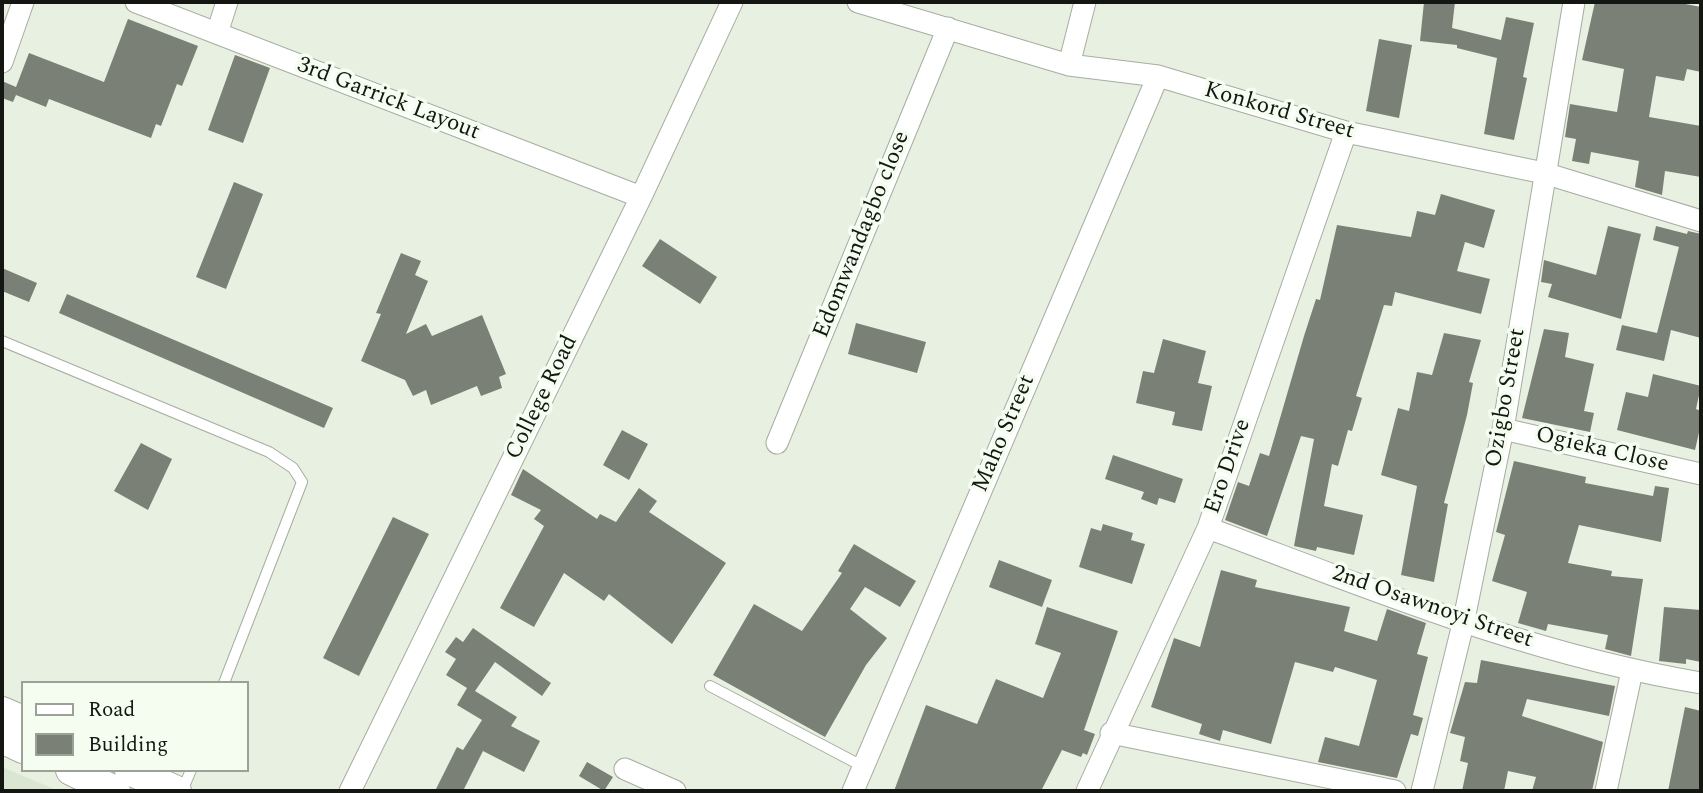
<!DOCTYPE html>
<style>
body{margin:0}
#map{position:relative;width:1703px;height:793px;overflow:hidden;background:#e8f0e2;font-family:Spectral,serif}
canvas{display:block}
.frame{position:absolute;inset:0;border:4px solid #131611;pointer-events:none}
.legend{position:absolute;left:21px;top:681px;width:228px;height:91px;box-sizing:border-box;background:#f5fdf0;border:2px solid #9ba197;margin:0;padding:9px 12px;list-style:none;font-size:21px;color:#131611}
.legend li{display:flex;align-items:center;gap:14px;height:35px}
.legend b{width:35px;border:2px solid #9ba197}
</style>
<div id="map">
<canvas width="1703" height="793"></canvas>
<div class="frame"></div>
<ul class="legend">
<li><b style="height:9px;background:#fff"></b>Road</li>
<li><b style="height:19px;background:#7a8075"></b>Building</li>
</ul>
</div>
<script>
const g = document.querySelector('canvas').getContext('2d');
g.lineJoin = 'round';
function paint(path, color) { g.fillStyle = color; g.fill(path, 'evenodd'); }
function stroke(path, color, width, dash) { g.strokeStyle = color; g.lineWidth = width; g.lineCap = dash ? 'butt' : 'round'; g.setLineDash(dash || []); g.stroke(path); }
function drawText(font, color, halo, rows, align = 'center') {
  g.font = font + ' Spectral,serif'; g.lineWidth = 7; g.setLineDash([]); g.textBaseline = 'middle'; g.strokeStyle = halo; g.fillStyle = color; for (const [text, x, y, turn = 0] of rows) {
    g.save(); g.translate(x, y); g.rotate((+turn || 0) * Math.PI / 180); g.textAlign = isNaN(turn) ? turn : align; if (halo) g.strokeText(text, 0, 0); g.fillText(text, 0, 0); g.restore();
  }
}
paint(new Path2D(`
 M2 767 59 791H2Z`), '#dae6d2');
paint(new Path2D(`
 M1424 2H1455L1452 28 1501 40 1506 17 1534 23 1523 77 1527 78 1514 140 1484 134 1497 58 1457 48V45L1420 41Z
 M1595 2H1675L1701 7V72L1687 69 1684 81 1656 76 1649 117 1701 126V177L1665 171 1662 195 1635 187 1639 161 1591 152 1589 164 1572 161 1576 139 1565 137 1570 104 1617 112 1624 69 1582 60Z
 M128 19 198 46 182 86 177 84 161 126 156 124 151 138 49 99 46 107 16 95 13 102 2 98V81L16 87 29 53 104 82Z
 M1379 39 1412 45 1399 118 1366 111Z
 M235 55 270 68 243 143 208 130Z
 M234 182 263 194 226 289 196 277Z
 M1441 194 1495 210 1484 248 1465 242 1457 271 1490 279 1481 314 1395 292 1392 306 1384 305 1356 396 1362 398 1352 431 1348 430 1338 466 1332 464 1324 506 1363 515 1354 555 1317 547 1316 551 1294 546 1314 439 1301 436 1267 536 1225 520 1238 482 1249 486 1260 453 1269 456 1304 336 1316 299 1320 300 1337 225 1411 237 1417 211 1435 215Z
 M1608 226 1641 234 1621 319 1548 297 1552 284 1541 282 1544 260 1596 275Z
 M1656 226 1687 234 1688 231 1701 234V338L1671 330 1664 361 1616 350 1622 325 1657 333 1679 247 1653 240Z
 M660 239 717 277 700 304 642 266Z
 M401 253 421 261 415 275 428 281 406 334 426 324 432 336 482 315 506 374 499 377 502 388 481 396 477 386 431 405 426 390 413 396 405 380 361 361 381 314 376 313Z
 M2 268 37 283 29 302 2 291Z
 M67 294 333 408 324 428 59 313Z
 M856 323 926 342 917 373 848 354Z
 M1544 329 1569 333 1565 357 1594 364 1584 411 1594 413 1590 432 1522 418Z
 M1444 333 1481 340 1469 382 1473 383 1467 415 1444 503 1448 504 1434 582 1401 575 1417 486 1381 475 1398 408 1409 411 1417 372 1432 375Z
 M1163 339 1206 351 1198 383 1212 386 1202 431 1172 425 1175 412 1136 403 1143 371 1154 373Z
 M1653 374 1701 386 1696 409 1701 411V424L1695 450 1617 430 1626 392 1648 397Z
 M622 430 648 444 629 480 603 465Z
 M141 443 172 459 148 510 114 491Z
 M1113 455 1183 479 1175 503 1159 498 1157 505 1141 499 1144 492 1105 479Z
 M1514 461 1586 477 1585 483 1653 496 1655 486 1669 488 1661 542 1579 525 1568 563 1612 571 1611 576 1643 579 1631 656 1605 649 1608 635 1548 624 1546 631 1518 623 1527 592 1492 581 1505 535 1496 532Z
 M523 469 597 519 600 514 616 522 639 488 657 501 649 512 726 563 672 644 609 594 604 601 564 573 534 627 500 608 544 526 534 519 541 510 511 495Z
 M393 517 429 534 359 676 323 658Z
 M1103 524 1133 533 1131 540 1145 544 1132 584 1079 567 1091 528 1101 531Z
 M854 544 916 581 900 607 865 587 850 609 887 638 866 665 825 737 713 675 754 604 802 631 842 573 838 571Z
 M999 560 1052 580 1042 607 989 587Z
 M1221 570 1257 580 1255 587 1350 607 1344 631 1377 641 1387 609 1426 623 1417 654 1428 657 1413 715 1423 718 1418 736 1411 734 1397 778 1318 762 1325 737 1359 746 1377 680 1335 667 1333 672 1295 662 1271 744 1223 730 1220 741 1199 734 1202 724 1151 707 1174 638 1200 647Z
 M1047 607 1118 631 1084 730 1095 734 1087 755 1083 753 1081 757 1062 750 1041 791H894L926 705 977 724 996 679 1043 698 1061 653 1035 644Z
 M1664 607 1701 610V662L1686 659V664L1659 661Z
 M473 628 551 683 542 696 495 662 475 691 517 717 511 726 540 741 524 772 483 751 463 791H435L457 747 463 750 482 720 457 705 467 688 446 675 456 659 445 652 456 637 463 642Z
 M1481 660 1615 686 1609 716 1527 699 1522 716 1603 742 1592 791H1532L1536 777 1508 771 1504 791H1462L1468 763 1460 761 1465 737 1450 733 1465 682 1477 683Z
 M1685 707 1701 711V791H1668Z
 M587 762 613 777 604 791 579 776Z`), '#7a8075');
const lane = new Path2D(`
 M2 341 269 452 293 468 302 482 224 683
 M710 686 864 767
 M182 791 191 770`);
const street = new Path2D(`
 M136 2 641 197
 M858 2 1069 65 1158 76 1346 132 1544 173 1701 221
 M217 33 227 2
 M2 62 23 2
 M1069 65 1085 2
 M1503 429 1701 474
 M777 443 948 28
 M1208 528C1372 589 1527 654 1701 683
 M1111 733 1395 791
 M625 769 675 791
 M350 791 641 197 732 2
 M853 791 1158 76
 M1087 791 1208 528 1346 132
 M1422 791 1463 624 1503 429 1574 2
 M1606 791 1632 671`);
const secondary = new Path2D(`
 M2 712 23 721
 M2 738 23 748
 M71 770 115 791
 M130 770 176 791`);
stroke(lane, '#a6ada0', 12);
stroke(street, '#a6ada0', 23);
stroke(secondary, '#a6ada0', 32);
stroke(lane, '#fff', 10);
stroke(street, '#fff', 21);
stroke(secondary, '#fff', 30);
drawText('23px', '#131611', '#f5fdf0', [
 ["3rd Garrick Layout",388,100,21],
 ["Konkord Street",1279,112,16],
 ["Edomwandagbo close",863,235,-68],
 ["College Road",543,398,-64],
 ["Ozigbo Street",1507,398,-80],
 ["Maho Street",1005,434,-67],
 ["Ogieka Close",1602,451,13],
 ["Ero Drive",1229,467,-71],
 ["2nd Osawnoyi Street",1432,608,19]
]);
</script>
